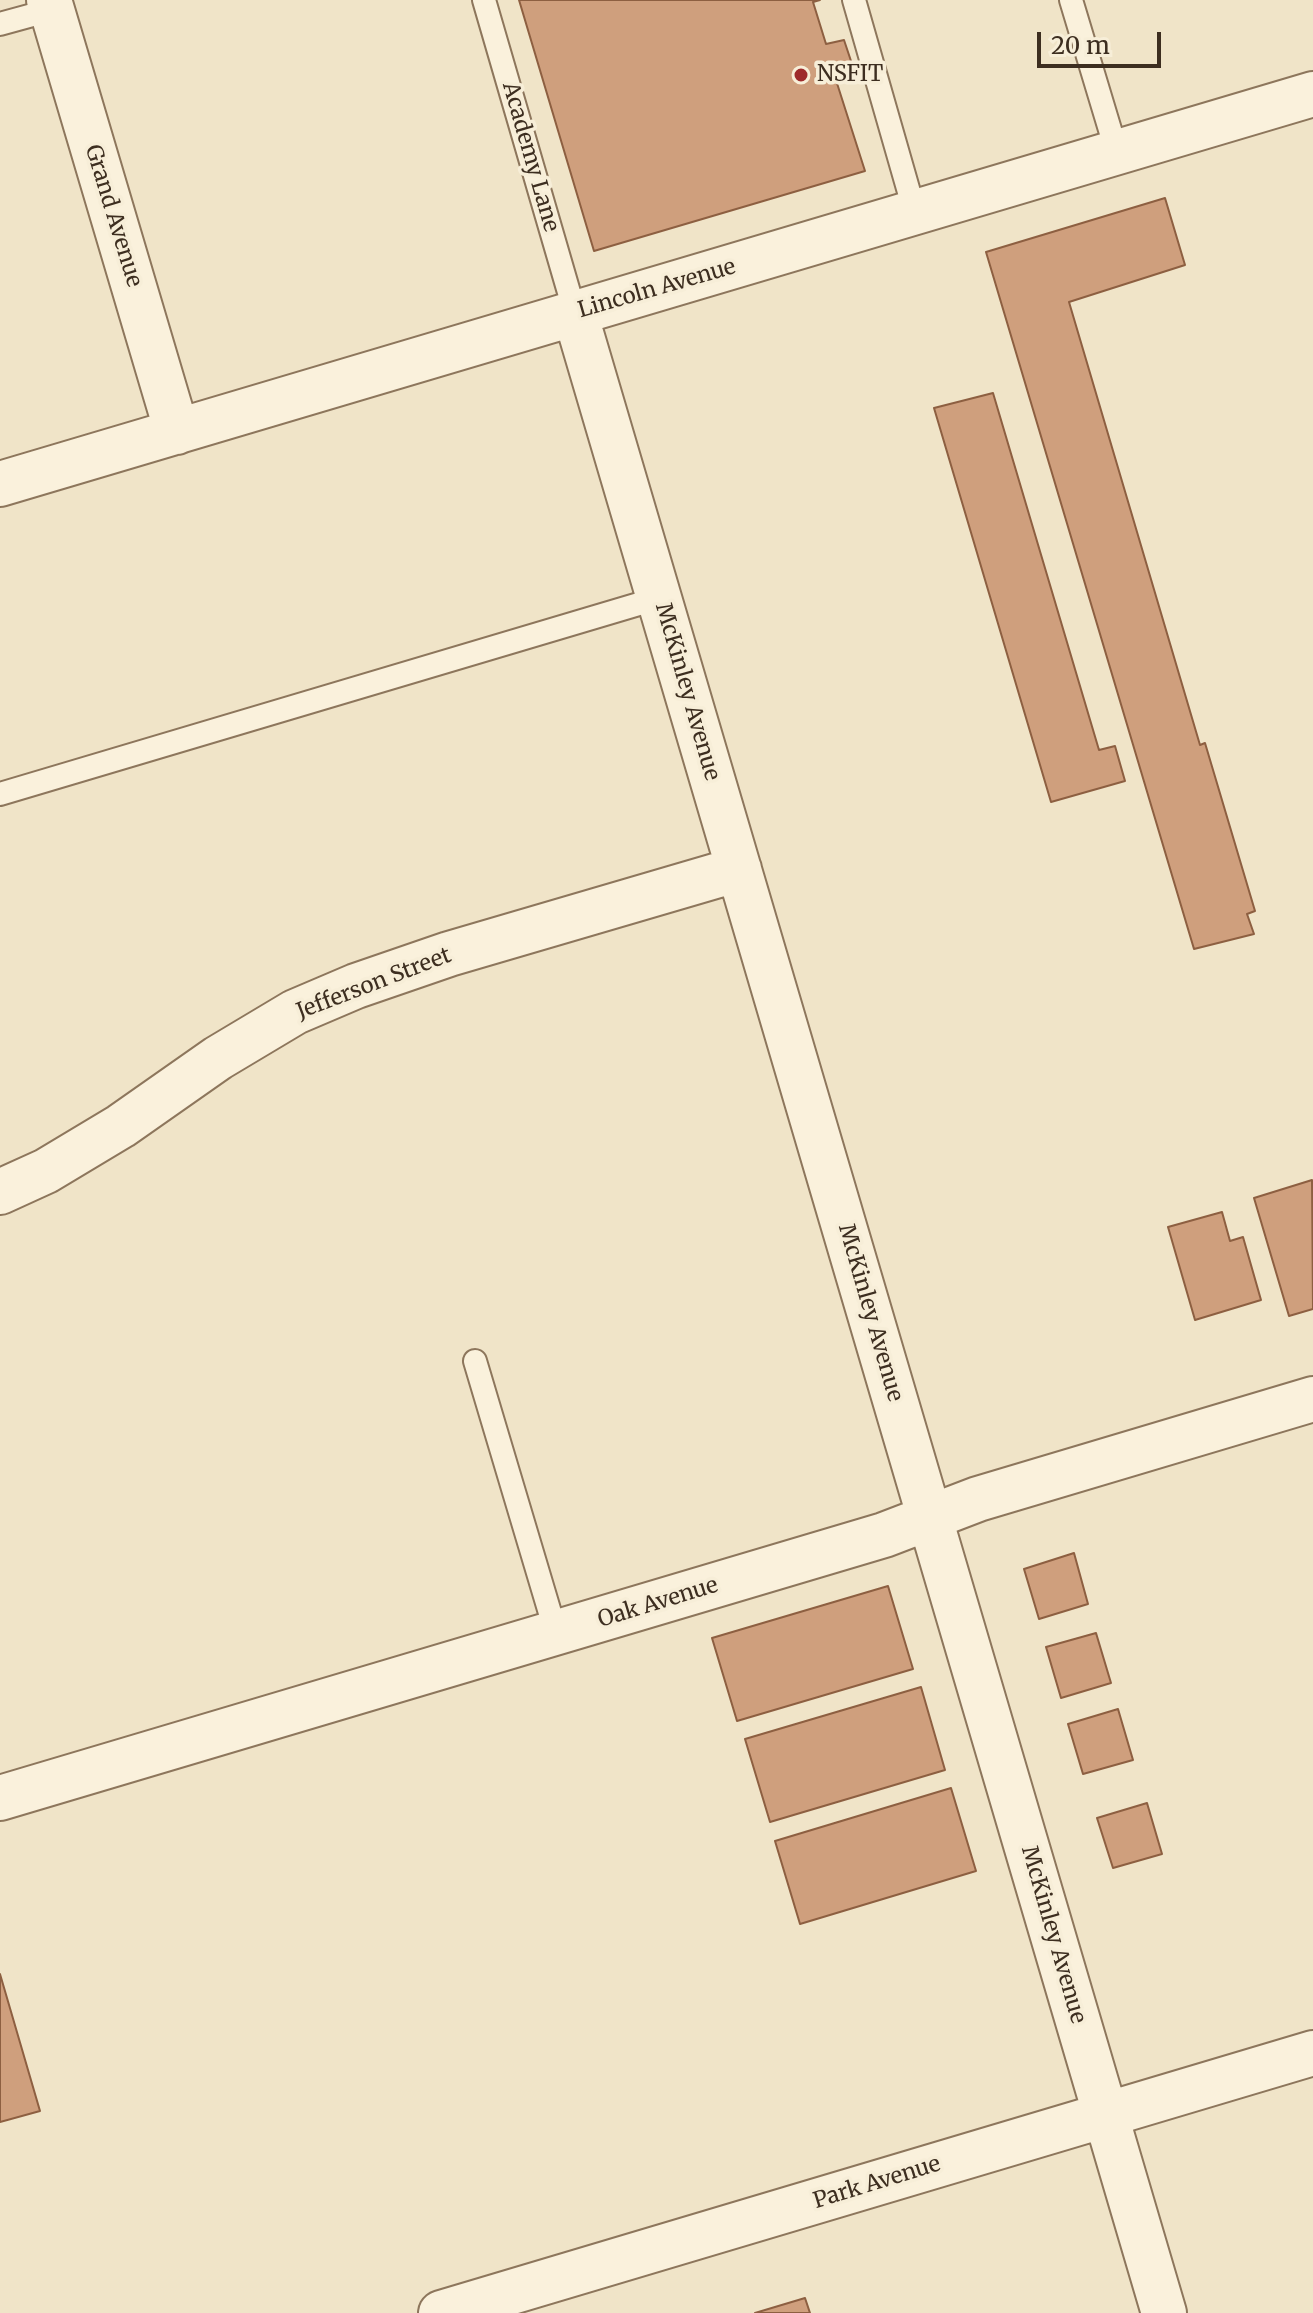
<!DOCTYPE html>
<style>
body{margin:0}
#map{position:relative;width:1313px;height:2313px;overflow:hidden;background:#f0e4c8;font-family:Merriweather,serif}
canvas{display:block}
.scale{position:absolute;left:1037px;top:32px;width:124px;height:36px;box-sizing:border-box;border:4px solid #3d2e20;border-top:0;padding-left:10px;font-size:24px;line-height:28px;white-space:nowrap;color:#3d2e20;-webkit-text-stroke:6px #f7eed8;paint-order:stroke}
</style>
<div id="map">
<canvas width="1313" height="2313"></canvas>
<div class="scale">20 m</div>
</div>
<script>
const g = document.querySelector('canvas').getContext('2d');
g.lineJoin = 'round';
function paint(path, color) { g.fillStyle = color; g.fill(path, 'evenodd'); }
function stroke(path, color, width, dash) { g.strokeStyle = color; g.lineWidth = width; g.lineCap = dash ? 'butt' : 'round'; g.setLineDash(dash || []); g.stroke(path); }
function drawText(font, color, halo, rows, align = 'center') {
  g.font = font + ' Merriweather,serif'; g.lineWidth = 7; g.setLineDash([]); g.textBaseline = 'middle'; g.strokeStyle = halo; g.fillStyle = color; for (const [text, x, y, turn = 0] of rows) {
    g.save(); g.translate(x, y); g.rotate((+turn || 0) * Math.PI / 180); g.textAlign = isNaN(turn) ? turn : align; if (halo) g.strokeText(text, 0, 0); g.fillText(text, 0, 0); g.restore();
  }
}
const building = new Path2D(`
 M519 0H820L813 2 826 44 844 40 854 70 835 77 865 171 594 251Z
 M1165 198 1185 265 1069 302 1200 745 1205 743 1255 911 1247 914 1254 934 1194 949 986 252Z
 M993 393 1099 750 1115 746 1125 781 1051 802 934 408Z
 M1312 1180 1313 1309 1289 1316 1254 1198Z
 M1222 1212 1230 1241 1243 1237 1261 1300 1195 1320 1168 1227Z
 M1074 1553 1088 1604 1039 1619 1024 1569Z
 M888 1586 913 1669 737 1721 712 1638Z
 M1096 1633 1111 1683 1061 1698 1046 1647Z
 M921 1687 945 1770 770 1822 745 1739Z
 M1118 1709 1133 1760 1083 1774 1068 1724Z
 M951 1788 976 1871 800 1924 775 1841Z
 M1147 1803 1162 1854 1113 1868 1097 1818Z
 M0 1974 40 2111 0 2122Z
 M805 2298 810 2313H755Z`);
paint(building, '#cf9f7d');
stroke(building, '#8d5f41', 2);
const lane = new Path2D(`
 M484 0 575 313
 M854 0 915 213
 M1071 0 1117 153
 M0 24 51 10
 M0 794 659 598
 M475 1361 556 1633`);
const street = new Path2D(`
 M49 0 177 432
 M575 313 1164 2313
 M0 484 1313 94
 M0 1192 46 1171 121 1126 218 1058 295 1012 356 986 449 954 739 869
 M0 1798 884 1535 978 1499 1313 1399
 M441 2313 1313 2053`);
stroke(lane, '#8d765c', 26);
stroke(street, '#8d765c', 48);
stroke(lane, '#faf1dc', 22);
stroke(street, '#faf1dc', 44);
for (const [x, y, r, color] of [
 [801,75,8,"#9e2a2b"]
]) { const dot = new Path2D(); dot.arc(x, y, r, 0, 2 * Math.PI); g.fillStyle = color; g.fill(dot); stroke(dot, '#f7eed8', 3); }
drawText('22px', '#3d2e20', '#f7eed8', [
 ["NSFIT",817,75]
], 'left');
drawText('22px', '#3d2e20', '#f7eed8', [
 ["Academy Lane",530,157,74],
 ["Grand Avenue",113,216,73],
 ["Lincoln Avenue",657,289,-16],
 ["McKinley Avenue",687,692,74],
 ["Jefferson Street",374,984,-21],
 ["McKinley Avenue",870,1313,74],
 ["Oak Avenue",658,1603,-17],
 ["McKinley Avenue",1053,1935,74],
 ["Park Avenue",877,2183,-17]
]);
</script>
